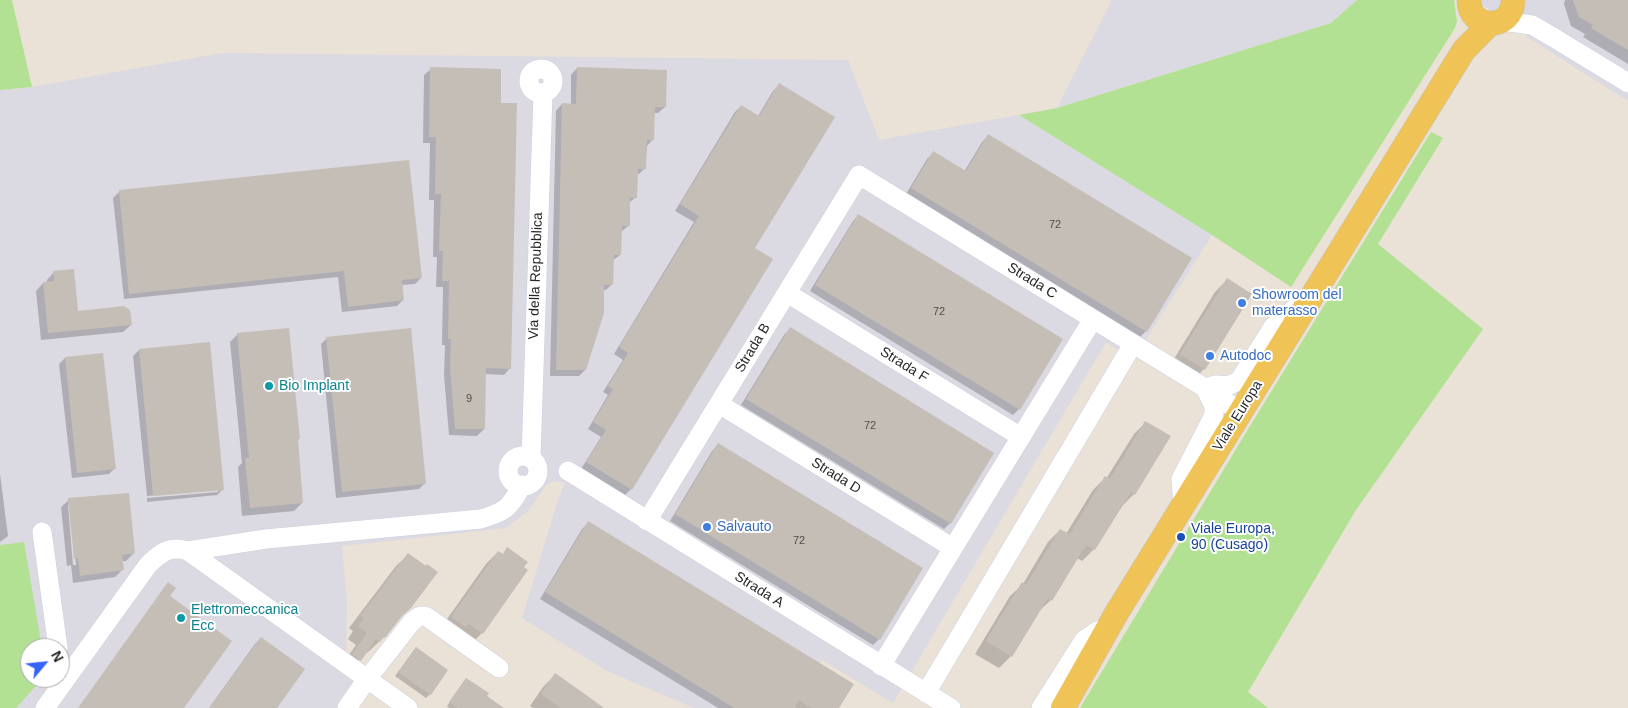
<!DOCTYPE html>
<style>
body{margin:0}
#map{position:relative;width:1628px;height:708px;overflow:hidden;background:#eae1d7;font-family:Arial,sans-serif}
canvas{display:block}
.north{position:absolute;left:20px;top:638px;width:50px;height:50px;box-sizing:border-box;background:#fff;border:1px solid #a9a9a9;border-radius:50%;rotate:62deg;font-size:14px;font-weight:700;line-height:20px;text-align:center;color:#272727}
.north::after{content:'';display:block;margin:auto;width:18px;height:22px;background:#3564f9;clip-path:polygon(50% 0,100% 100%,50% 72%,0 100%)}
</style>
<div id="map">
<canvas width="1628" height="708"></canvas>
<div class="north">N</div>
</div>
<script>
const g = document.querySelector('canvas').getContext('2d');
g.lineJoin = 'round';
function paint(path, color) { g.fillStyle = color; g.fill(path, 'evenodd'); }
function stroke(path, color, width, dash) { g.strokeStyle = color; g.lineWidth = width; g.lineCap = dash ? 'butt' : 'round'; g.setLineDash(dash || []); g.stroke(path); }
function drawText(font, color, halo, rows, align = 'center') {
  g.font = font + ' Arial,sans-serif'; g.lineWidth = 4; g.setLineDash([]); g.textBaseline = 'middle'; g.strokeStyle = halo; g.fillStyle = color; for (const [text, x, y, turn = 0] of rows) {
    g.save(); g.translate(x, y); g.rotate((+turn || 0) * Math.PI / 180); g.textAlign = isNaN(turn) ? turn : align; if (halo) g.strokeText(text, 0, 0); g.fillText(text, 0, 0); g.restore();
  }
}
paint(new Path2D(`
 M1112 0H1357L1331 23 1057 108Z
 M1474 0H1628V101L1527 37 1526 32Z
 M222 53 848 60 879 140 1019 115 1212 235 1133 360 1106 342 893 703 822 660 794 708H694L607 671 522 618 558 500 565 483 554 481 546 485 535 502 527 512 506 528 342 546 347 601 346 657 364 670 338 708H0V90L32 87ZM30 648H60V678H30Z`), '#dbd9e1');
paint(new Path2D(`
 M0 0H12L32 87 0 90Z
 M1357 0H1454L1457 21 1455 28 1291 287 1212 235 1019 115 1057 108 1331 23Z
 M1431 132 1443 138 1378 244 1483 329 1356 510 1248 692 1268 708H1080L1250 426Z
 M24 542 42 648H30V678H43L16 708H0V545Z`), '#b2e193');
paint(new Path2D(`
 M1565 0H1628V64L1583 37 1585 34 1571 26 1564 4Z
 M577 68 665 107 658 113H653V139L647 146 645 168 639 174H637L636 197 629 203 628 226 621 232 620 255 612 261V284L606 290H603L585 370 579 376H550L556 111 562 104 571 105V75Z
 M431 69 499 104 510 368 504 375 485 374 484 429 477 436 449 435 444 375 445 345H442L443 287H436L437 257H433L434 200H429L430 143H423L424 75Z
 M779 85 753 249 771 260 631 489 625 495 581 469 601 437 588 429 608 395 603 392 623 360 614 354 694 222 675 211 735 112 741 106 758 116 773 91Z
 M988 136 1146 331 1140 337 906 194 927 159 933 153 964 172 982 142Z
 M119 192 421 278 415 284 401 285 403 300 397 306 342 312 338 277 124 299 113 198Z
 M859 215 1019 409 1013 415 810 291 853 221Z
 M54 272 77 313 131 325 123 332 41 340 36 291 43 283H47V280Z
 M1227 280 1204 369 1192 381 1169 367 1215 292Z
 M790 329 950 523 944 529 741 405 784 335Z
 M238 334 299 439 297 441 302 503 294 511 242 516 238 467 242 463 230 342Z
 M327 338 425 483 419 489 336 498 321 344Z
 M139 350 223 489 217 495 147 502V498L218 492V489L147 496 133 356Z
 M102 354 115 468 109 474 72 478 59 364 65 358Z
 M1146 422 1134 494 1122 506 1094 549 1082 561 1077 558 1051 600 1038 612 1011 656 999 668 975 654 1010 596 1023 584 1048 542 1060 530 1066 534 1093 490 1105 478 1106 479 1134 434Z
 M718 445 879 639 873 645 670 521 712 451Z
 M0 474 8 536 0 542Z
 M69 500 134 553 126 561H121L122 570 115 577 73 583 71 565 67 566 61 507ZM68 505H70L76 565H73Z
 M588 523 838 708H796L793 707V708H718L540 599 582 529Z
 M507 549 522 567 526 570 482 633 470 645 440 629 486 564 498 552 502 555Z
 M408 555 397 620 384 637 367 653 366 652 349 672 341 666 356 645 348 639 353 631 349 628 396 566Z
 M261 638 275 708H209L255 644Z
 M416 648 430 694 426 698 395 676Z
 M555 675 602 708H533L530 706 543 687Z
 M463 683 485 696 502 708H449L447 706Z`), '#0003');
paint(new Path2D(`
 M1573 0H1628V50L1591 28 1593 25 1579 17Z
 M430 67 501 69V103H517L511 369 486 368 485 429H455L450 367 451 339H448L449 281H442L443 251H439L441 194H435L436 137H429Z
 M577 67 667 70 666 107H655L654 140H647L646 169H638L637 198H630V226H622L621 255H614L613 285H604V313L586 370H556L562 103 576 104Z
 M779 83 835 117 755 248 773 259 632 490 586 462 606 430 593 422 613 389 608 386 628 353 619 347 699 216 680 204 741 105 759 116Z
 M988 134 1192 258 1147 332 911 188 933 151 966 171Z
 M409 160 422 278 402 280 404 300 348 307 344 271 129 294 119 190Z
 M858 214 1063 339 1020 410 815 285Z
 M74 269 78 311 124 306 130 310 132 325 48 333 43 282 54 281 53 271Z
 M1227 278 1252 294 1205 370 1180 354Z
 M790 327 994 453 951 524 746 399Z
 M289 328 300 439H298L303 503 250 508 245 458H249L237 333Z
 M411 328 426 484 342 492 326 337Z
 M210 342 224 490 153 496 139 349Z
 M103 353 116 469 77 473 65 357Z
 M1145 421 1171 436 1135 495 1131 492 1095 550 1086 545 1052 601 1048 598 1012 657 986 641 1022 582 1026 585 1060 529 1070 534 1105 476 1110 479Z
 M718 443 923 568 880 640 675 514Z
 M129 493 135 553 122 555 124 570 80 576 78 558 74 559 68 498Z
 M588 521 854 684 839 708H811L799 700 794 708H734L545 592Z
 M507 547 528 562 524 567 528 570 483 634 469 624 466 627 451 617 498 551 503 554Z
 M408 553 426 566 427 564 438 572 411 608 402 616 385 638 384 637 380 642 376 639 361 661 352 654 367 633 358 626 364 619 360 616Z
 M168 582 176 588 170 596 232 641 184 708H78Z
 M261 637 305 669 277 708H209Z
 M416 647 448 670 431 695 398 672Z
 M555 673 582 692 604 708H561L541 694Z
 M466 678 489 693 487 696 504 708H458L449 702Z`), '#c5beb7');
const minor = new Path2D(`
 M1502 21 1532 25 1556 39 1628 83
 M529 81a12 12 0 1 1 24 0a12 12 0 1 1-24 0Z
 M787 293 1021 437
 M1205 388 1216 385 1227 386 1239 381 1273 327 1305 300
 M719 404 953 548
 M508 471a15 15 0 1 1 30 0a15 15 0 1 1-30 0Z
 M531 458 543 93
 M568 471 951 708
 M1183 505 1181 479 1214 415V406L1205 388
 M647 521 859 175 1205 388 1241 412
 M42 532 58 648
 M188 551 266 539 481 519C505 512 510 508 522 485
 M881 666 1093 319
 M926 693 1133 344
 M45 708 148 565C160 553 170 545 188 551L408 708
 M347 708 367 679 411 623C416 618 420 614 427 617L499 668
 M1041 708 1084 640 1097 631 1108 629`);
const major = new Path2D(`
 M1469 0C1469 31 1513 31 1513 0
 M1063 708 1116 614 1464 50 1491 23`);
stroke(minor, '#cdd2e0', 20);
stroke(major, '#c3c3c3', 25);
stroke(minor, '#fff', 19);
stroke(major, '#f0c356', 24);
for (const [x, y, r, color] of [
 [1242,303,5,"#3f7fe0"],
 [1210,356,5,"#3f7fe0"],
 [269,386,5,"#0f9aa8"],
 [707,527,5,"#3f7fe0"],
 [1181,537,5,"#1a4fb4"],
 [181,618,5,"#0f9aa8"]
]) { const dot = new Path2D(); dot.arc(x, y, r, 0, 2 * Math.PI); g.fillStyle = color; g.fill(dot); stroke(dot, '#fff', 2); }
drawText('11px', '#4e4d4b', null, [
 ["72",1055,225],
 ["72",939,312],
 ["9",469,399],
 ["72",870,426],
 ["72",799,541]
]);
drawText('14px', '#272727', '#fff', [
 ["Via della Repubblica",536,276,-88],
 ["Strada C",1032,281,32],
 ["Strada B",753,348,-59],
 ["Strada F",904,365,32],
 ["Viale Europa",1238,416,-58],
 ["Strada D",836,476,32],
 ["Strada A",759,590,32]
]);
drawText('14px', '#366cbe', '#fff', [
 ["Showroom del",1252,295],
 ["materasso",1252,311],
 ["Autodoc",1220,356],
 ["Salvauto",717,527]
], 'left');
drawText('14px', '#0d838f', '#fff', [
 ["Bio Implant",279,386],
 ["Elettromeccanica",191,610],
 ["Ecc",191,626]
], 'left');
drawText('14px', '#164399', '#fff', [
 ["Viale Europa,",1191,529],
 ["90 (Cusago)",1191,545]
], 'left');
</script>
